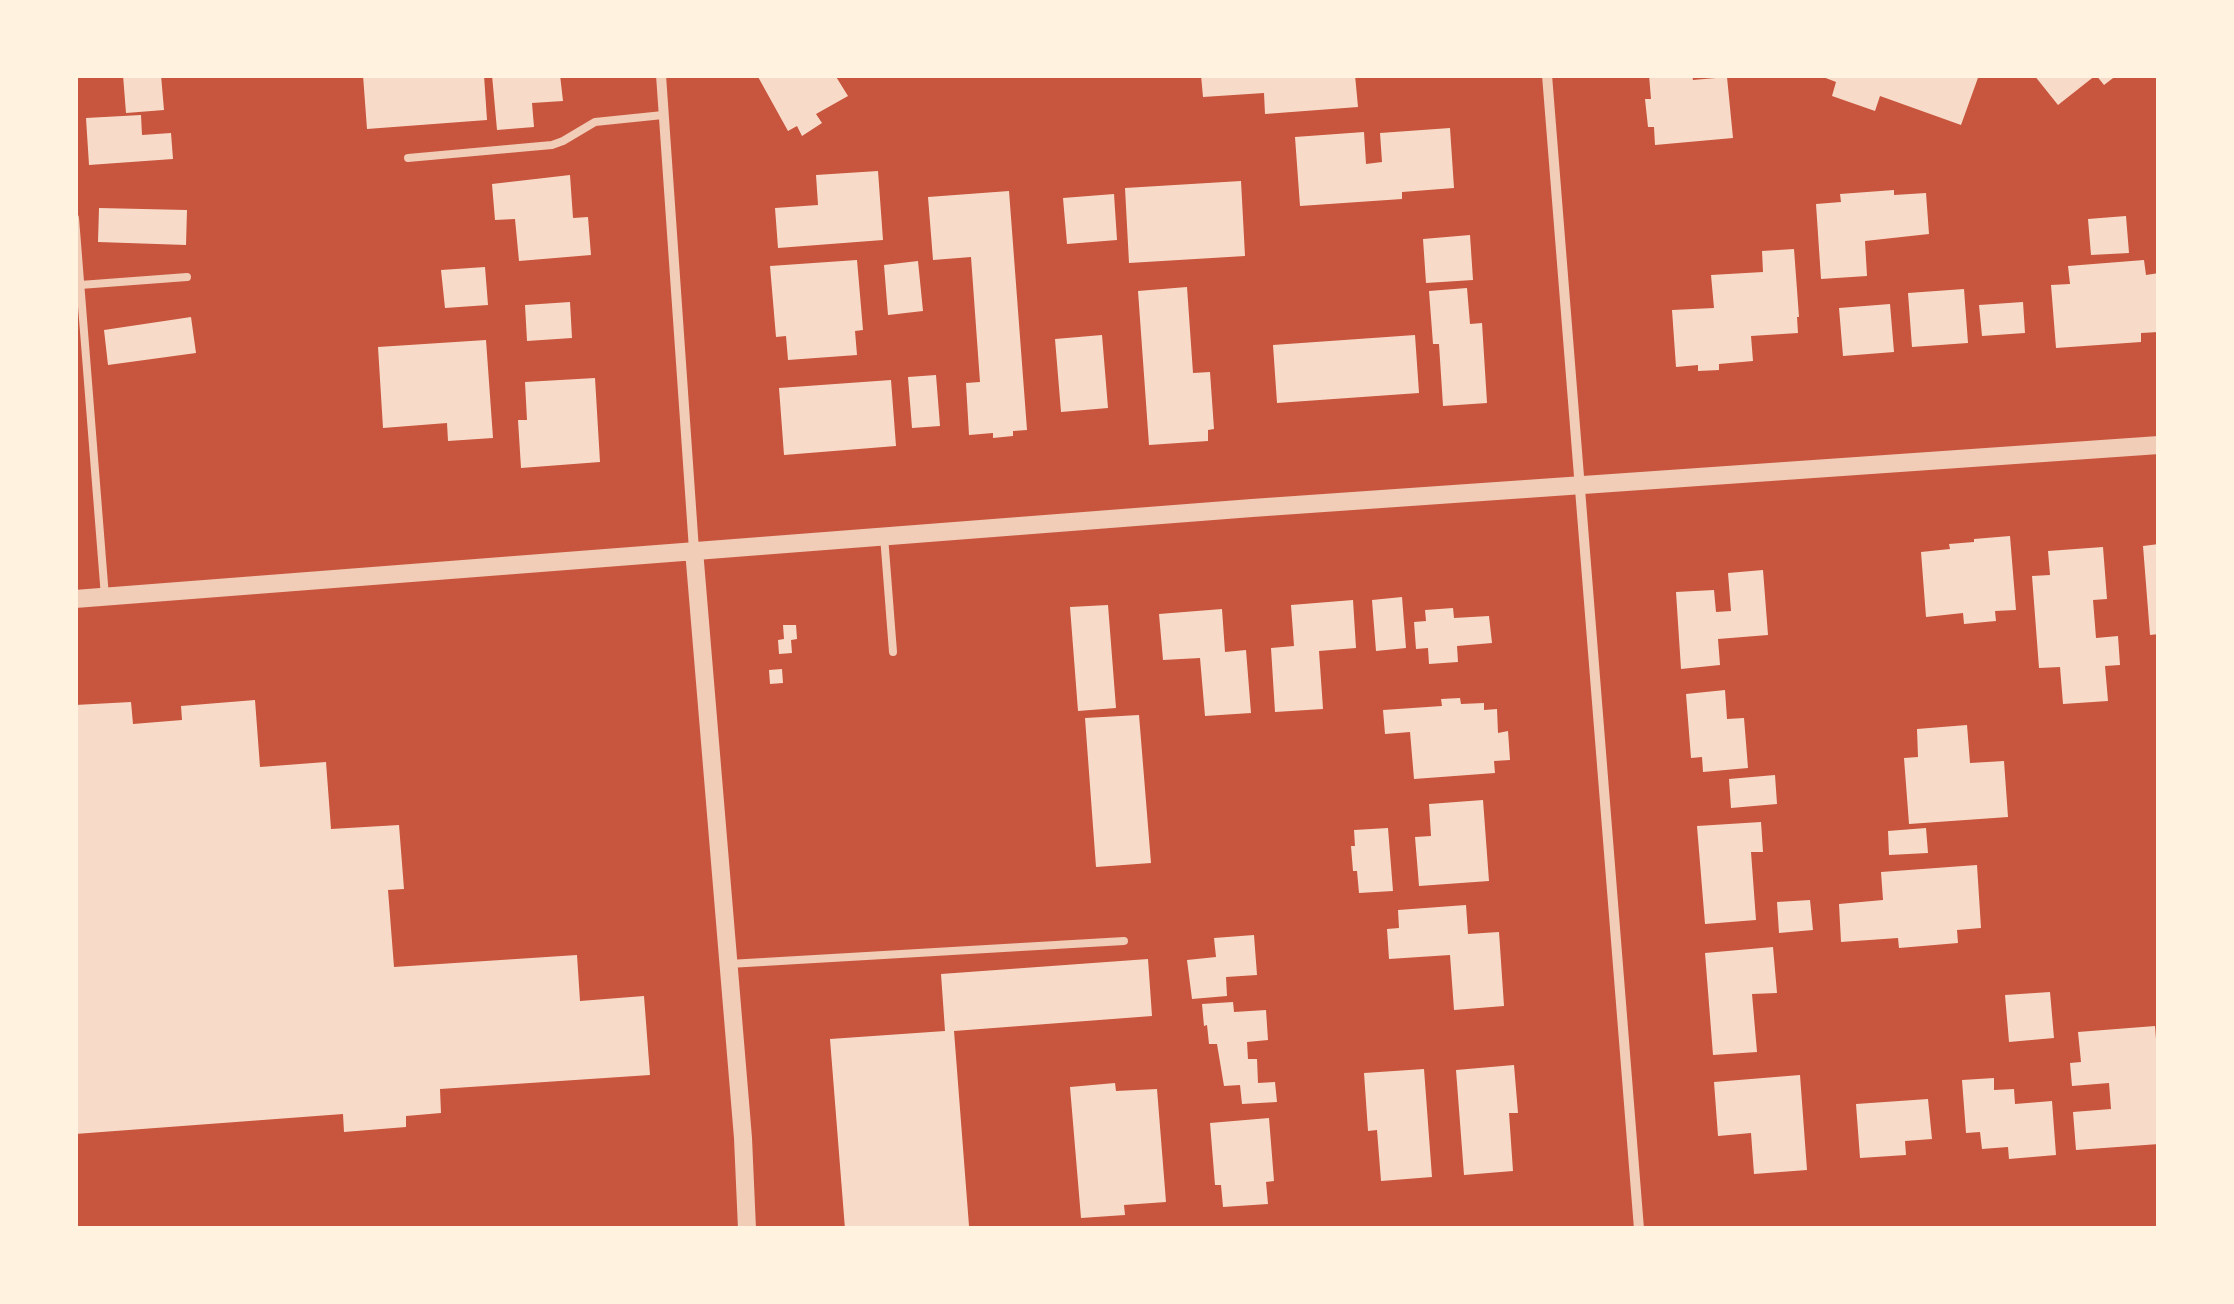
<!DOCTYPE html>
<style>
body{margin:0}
#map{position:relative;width:2234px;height:1304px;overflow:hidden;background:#c8553d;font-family:Lora,serif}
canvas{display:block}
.frame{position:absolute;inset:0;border:78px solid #fff3e0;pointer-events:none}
</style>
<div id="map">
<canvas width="2234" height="1304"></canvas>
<div class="frame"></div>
</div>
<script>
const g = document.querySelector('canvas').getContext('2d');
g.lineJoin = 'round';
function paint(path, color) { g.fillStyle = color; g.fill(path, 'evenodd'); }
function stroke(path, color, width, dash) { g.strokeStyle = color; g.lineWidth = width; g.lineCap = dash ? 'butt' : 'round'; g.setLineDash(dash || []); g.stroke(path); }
paint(new Path2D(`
 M123 75H161L164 110 126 113Z
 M363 75H484L487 120 367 129Z
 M492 75H560L563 101 532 103 534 127 497 130Z
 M757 75H835L848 96 816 114 822 123 802 136 797 126 788 131Z
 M1201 75H1355L1358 107 1265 114 1264 93 1203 97Z
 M1649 75H1692L1693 80 1727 77 1733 138 1655 145 1654 127H1648L1645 99H1651Z
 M1818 75H1979L1961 125 1880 96 1875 111 1832 96 1836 82Z
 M2034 75H2096L2058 105Z
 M2096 75H2117L2104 85Z
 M141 115 142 135 171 133 173 159 89 165 86 118Z
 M1450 128 1454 188 1402 192V199L1300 206 1295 137 1364 132 1366 164 1382 162 1380 133Z
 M878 171 883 240 778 248 775 208 818 205 816 175Z
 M570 175 573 218 588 217 591 255 519 261 515 219 495 220 492 184Z
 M1241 181 1245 256 1129 263 1125 188Z
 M1894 190V195L1926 193 1929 234 1865 241 1867 276 1821 279 1816 204 1841 202 1840 194Z
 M1009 191 1027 430 1013 431V436L993 438V433L969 435 966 383 980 382 971 257 933 260 928 197Z
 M1114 194 1117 240 1067 244 1063 198Z
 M99 208 187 210 186 245 98 242Z
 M2126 216 2129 253 2091 255 2088 219Z
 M1470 235 1473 280 1426 283 1423 239Z
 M1794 249 1799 317H1797L1798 333 1751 336 1753 361 1719 364V370L1698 371V365L1676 367 1672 310 1714 308 1711 275 1763 272 1762 251Z
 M857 260 863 330 855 331 857 355 788 360 786 336 776 337 770 266Z
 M2144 260 2146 275 2159 273V332L2141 333V342L2056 348 2051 285 2070 284 2068 266Z
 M918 261 923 311 888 315 884 265Z
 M485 267 488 305 445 308 441 270Z
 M1187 287 1193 373 1210 372 1214 429 1208 430V441L1149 445 1138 291Z
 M1467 288 1470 324 1482 323 1487 403 1443 406 1439 344H1433L1429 291Z
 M1964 289 1968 343 1912 347 1908 293Z
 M570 302 572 338 527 341 525 305Z
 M2023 302 2025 333 1982 336 1979 305Z
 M1890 304 1894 352 1843 356 1839 308Z
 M191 317 196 353 108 365 104 330Z
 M1102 335 1108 408 1061 412 1055 339Z
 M1415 335 1419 393 1277 403 1273 345Z
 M486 340 493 438 448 441 447 423 383 428 378 347Z
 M936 375 940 426 912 428 908 377Z
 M595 378 600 462 521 468 518 420H527L525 382Z
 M891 380 896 446 784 455 779 388Z
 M2010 536 2016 610 1995 611 1996 621 1964 624 1963 613 1926 617 1921 552 1950 549 1949 544 1974 542V539Z
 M2159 544V634L2150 635 2143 546Z
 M2103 547 2107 599 2093 600 2096 638 2118 636 2120 665 2105 666 2108 701 2063 704 2060 667 2039 668 2032 576 2050 575 2048 551Z
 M1763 570 1768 635 1718 639 1720 665 1681 669 1676 592 1714 590 1716 612 1731 611 1728 573Z
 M1402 597 1406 648 1376 651 1372 600Z
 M1353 600 1356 648 1319 651 1323 709 1275 712 1271 648 1294 646 1291 605Z
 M1108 605 1116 708 1078 711 1070 607Z
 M1453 608 1454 618 1489 616 1492 643 1457 646 1458 662 1429 664 1428 648 1416 649 1414 622 1426 621 1425 610Z
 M1222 609 1225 652 1246 650 1251 713 1205 716 1200 658 1163 660 1159 614Z
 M783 625H796L797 639 791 640 792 653 779 654 778 640 784 639Z
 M782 669 783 683 770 684 769 670Z
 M1725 690 1727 719 1744 718 1748 768 1703 772 1702 757 1691 758 1686 694Z
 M1460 698 1461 704 1484 703V710L1497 709 1498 733 1508 731 1510 760 1494 761 1495 773 1414 779 1410 732 1385 734 1383 710 1442 706 1441 699Z
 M255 700 260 767 326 762 331 829 399 825 404 889 388 890 394 967 577 955 580 1001 644 996 650 1075 440 1089 441 1113 406 1116V1127L344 1132 343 1114 75 1134V705L131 702 133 724 182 720 181 706Z
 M1139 715 1151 863 1096 867 1085 718Z
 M1967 725 1970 763 2004 761 2008 817 1909 824 1904 758 1918 757 1917 729Z
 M1775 775 1777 804 1731 808 1729 779Z
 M1483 800 1489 881 1419 886 1415 837 1431 836 1429 804Z
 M1761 822 1763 852H1751L1756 920 1705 924 1697 826Z
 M1388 828 1393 891 1359 893 1357 871H1353L1351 846H1355L1354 830Z
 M1926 828 1928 853 1889 855 1888 831Z
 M1977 865 1981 928 1957 930 1958 943 1899 948 1898 938 1841 942 1839 904 1883 900 1881 872Z
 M1810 900 1813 930 1779 933 1777 902Z
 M1466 905 1468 934 1499 932 1504 1006 1454 1010 1450 955 1389 959 1387 929 1399 928 1398 910Z
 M1254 935 1257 975 1226 977 1227 996 1192 999 1187 960 1216 957 1214 938Z
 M1773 947 1777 993 1752 994 1757 1052 1713 1055 1705 953Z
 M1148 959 1152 1016 954 1031 969 1226 928 1229H845L830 1039 945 1031 941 974Z
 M2050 992 2054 1038 2009 1042 2005 995Z
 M1233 1002 1234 1012 1266 1010 1268 1040 1247 1042 1248 1059H1257L1258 1083 1275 1082 1277 1102 1242 1104 1240 1085 1224 1086 1217 1044H1209L1207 1025 1204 1026 1202 1004Z
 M2155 1026 2159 1079V1144L2076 1150 2073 1112 2111 1109 2109 1083 2072 1086 2070 1063 2081 1062 2078 1032Z
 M1514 1065 1518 1113H1509L1513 1171 1464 1175 1456 1070Z
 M1424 1069 1432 1177 1381 1181 1377 1130 1368 1131 1364 1073Z
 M1800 1075 1807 1170 1754 1174 1751 1133 1718 1136 1714 1082Z
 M1994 1078V1090L2014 1089 2015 1104 2052 1101 2056 1155 2009 1159 2008 1147 1982 1149 1980 1132 1966 1133 1962 1080Z
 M1115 1083 1116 1091 1157 1089 1166 1202 1124 1205 1125 1215 1081 1218 1070 1087Z
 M1928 1099 1932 1139 1905 1141 1906 1155 1860 1158 1856 1104Z
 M1269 1118 1274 1181 1266 1182 1268 1204 1223 1207 1221 1185H1215L1210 1123Z`), '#f7dbc8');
stroke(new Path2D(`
 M408 158 552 145 563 141 595 122 663 115
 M75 218 105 597
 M80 285 187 277
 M884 536 893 652
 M729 964 1124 941`), '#f1ccb7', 8);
stroke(new Path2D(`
 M661 75 694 550
 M1547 75 1639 1229`), '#f1ccb7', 10);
stroke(new Path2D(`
 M694 550 743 1138 747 1229
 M75 599 1252 508 2159 445`), '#f1ccb7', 18);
</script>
